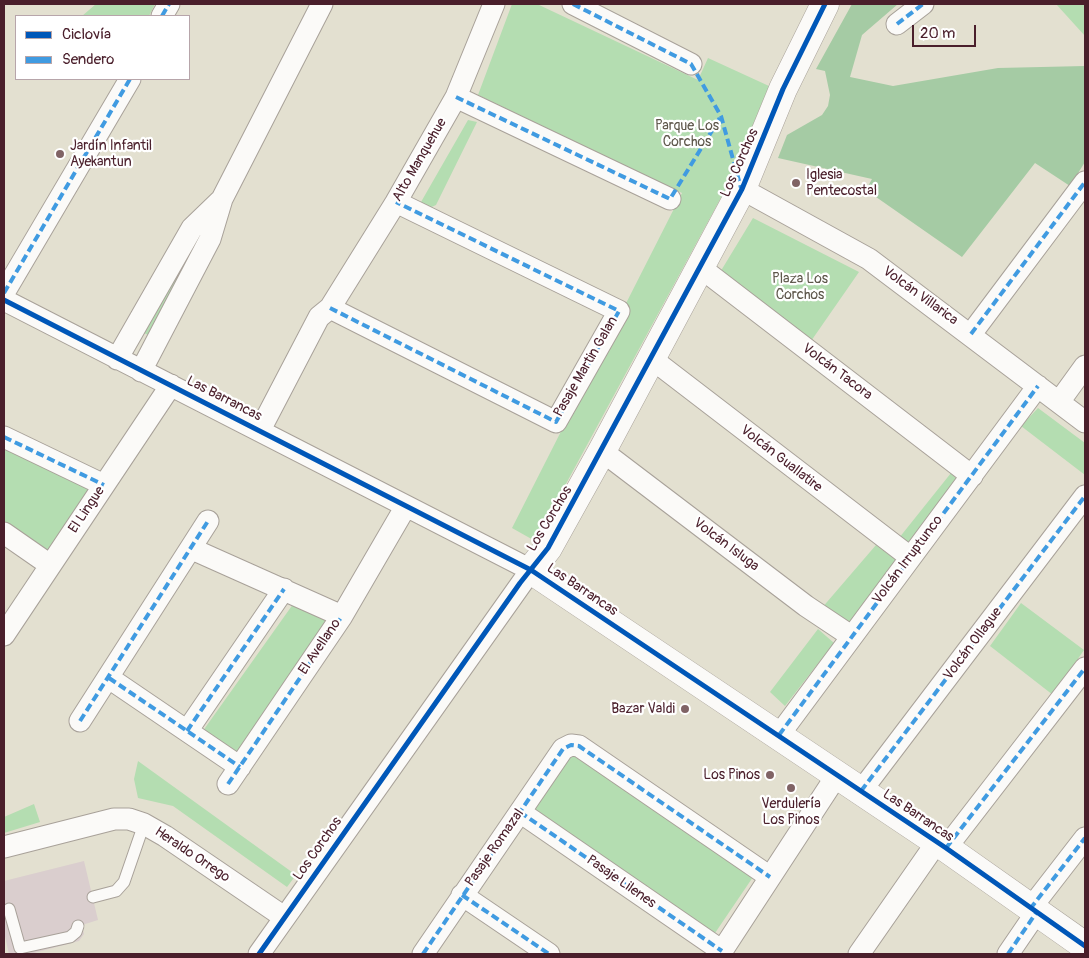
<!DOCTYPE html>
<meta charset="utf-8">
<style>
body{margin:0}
#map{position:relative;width:1089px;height:958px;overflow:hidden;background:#e3e0d0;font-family:Pangolin,sans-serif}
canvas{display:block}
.frame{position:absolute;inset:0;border:5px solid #4a1f2b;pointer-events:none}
.legend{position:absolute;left:15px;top:15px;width:175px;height:65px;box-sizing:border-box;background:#fff;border:1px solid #b7a5aa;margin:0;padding:6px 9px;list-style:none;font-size:15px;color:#4a1f2b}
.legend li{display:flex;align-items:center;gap:10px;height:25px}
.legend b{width:25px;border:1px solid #b7a5aa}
.scale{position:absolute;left:912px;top:25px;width:64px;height:22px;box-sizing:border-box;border:2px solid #4a1f2b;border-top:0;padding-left:6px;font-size:15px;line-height:18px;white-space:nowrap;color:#4a1f2b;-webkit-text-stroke:4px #fff;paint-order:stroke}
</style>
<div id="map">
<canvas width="1089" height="958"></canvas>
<div class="frame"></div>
<ul class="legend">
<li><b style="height:6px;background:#0057b8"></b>Ciclovía</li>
<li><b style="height:6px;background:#409be1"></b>Sendero</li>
</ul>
<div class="scale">20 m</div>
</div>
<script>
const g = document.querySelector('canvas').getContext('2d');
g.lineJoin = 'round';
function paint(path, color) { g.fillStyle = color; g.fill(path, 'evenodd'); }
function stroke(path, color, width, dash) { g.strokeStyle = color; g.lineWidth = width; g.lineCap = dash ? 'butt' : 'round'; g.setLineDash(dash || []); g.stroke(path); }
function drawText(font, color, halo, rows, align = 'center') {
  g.font = font + ' Pangolin,sans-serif'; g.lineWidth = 4.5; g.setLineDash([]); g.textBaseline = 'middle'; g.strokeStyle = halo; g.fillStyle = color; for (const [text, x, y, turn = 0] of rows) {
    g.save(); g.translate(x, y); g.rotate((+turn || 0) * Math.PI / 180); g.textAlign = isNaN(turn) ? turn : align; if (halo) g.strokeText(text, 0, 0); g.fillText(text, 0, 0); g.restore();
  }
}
paint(new Path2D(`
 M96 4H155L149 16H82Z
 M512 4H537L698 80 708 58 769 86 730 181 535 541 512 528 682 193 478 95Z
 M1056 4H1085V36Z
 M468 120 477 122 436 205 427 209 421 202Z
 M753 218 859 272 809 344 719 274Z
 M203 231 150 336 142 332Z
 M1038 408 1085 443V475L1021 426Z
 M4 444 92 488 46 553 4 523Z
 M951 473 957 479 906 545 899 538Z
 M876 545 899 562 847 628 821 609Z
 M296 600 337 618 238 761 200 735Z
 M1021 603 1084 650 1053 695 990 646Z
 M818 629 834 643 785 706 770 692Z
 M571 750 753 877 713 936 530 810Z
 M138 761 296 875 287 887 173 806 138 798 134 779Z
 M34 804 40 822 4 833V817Z`), '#b4ddb1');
paint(new Path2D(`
 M852 4H898L862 35 850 77 893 86 998 68 1085 66V162L1070 186 1035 163 962 257 866 190 872 179 778 158 787 135 822 115 828 106 830 95 825 71 816 69Z`), '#a5cba4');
paint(new Path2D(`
 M84 861 98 920 82 925 84 934 79 941 30 954H9L4 932V881Z`), '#dacece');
const lane = new Path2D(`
 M93 897 116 891 124 882 144 824
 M9 909 20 948 70 937 76 932 78 926`);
const street = new Path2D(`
 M573 4 691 64
 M162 16 169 4
 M897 24 923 4
 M456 97 670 199
 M742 189 869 259 1085 422
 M701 268 972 476
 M4 293 130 79
 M4 300 531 570 259 954
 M330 308 556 422 619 311 396 202
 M971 334 1085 182
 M117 359 192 228 220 201
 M652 359 910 557
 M141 371 210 239 222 199 322 4
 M1059 402 1085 366
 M260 430 319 317 330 308 396 202 456 97 494 4
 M4 437 104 485
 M602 451 806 606 851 636
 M4 533 50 565
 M192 549 342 616
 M4 635 171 385
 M109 678 240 767
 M80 721 208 521
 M187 731 284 589
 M779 735 1038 386
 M228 784 342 616 406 506
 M861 791 1085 496
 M520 812 722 951
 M4 847 114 819H129L144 824 165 836 284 917
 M946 848 1085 668
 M462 895 549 954
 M1030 909 1085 838
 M423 954 563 749 571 745 579 746 770 877
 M720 954 837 775
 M859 954 937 842
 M1008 954 1036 913`);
const secondary = new Path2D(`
 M825 4 783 89 742 189 602 451 548 548 531 570 946 848 1085 946`);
stroke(lane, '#a8a199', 13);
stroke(street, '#a8a199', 23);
stroke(secondary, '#a8a199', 29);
stroke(lane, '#fbfaf8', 11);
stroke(street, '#fbfaf8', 21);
stroke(secondary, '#fbfaf8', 28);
stroke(new Path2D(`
 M573 4 691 64 721 116 741 188
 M162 16 169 4
 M897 24 923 4
 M456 97 670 199 721 116
 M4 293 130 79
 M330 308 556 422 619 311 396 202
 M971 334 1085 182
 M4 437 104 485
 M109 678 240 767
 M80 721 208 521
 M187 731 284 589
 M779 735 1038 386
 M228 784 342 616
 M861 791 1085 496
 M520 812 722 951
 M946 848 1085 668
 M462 895 549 954
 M1030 909 1085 838
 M423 954 563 749 571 745 579 746 770 877
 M1008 954 1036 913`), '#409be1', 4, [8, 4]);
stroke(new Path2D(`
 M4 300 531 570 946 848 1085 946
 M259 954 520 583 548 548 742 189 783 89 825 4`), '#0057b8', 5);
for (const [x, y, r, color] of [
 [60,154,5,"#806365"],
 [796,183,5,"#806365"],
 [685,709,5,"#806365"],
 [770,775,5,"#806365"],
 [791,788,5,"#806365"]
]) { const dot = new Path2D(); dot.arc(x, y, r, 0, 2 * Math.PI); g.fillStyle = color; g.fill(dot); stroke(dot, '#fff', 2); }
drawText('14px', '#5e574b', '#fff', [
 ["Parque Los",687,126],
 ["Corchos",687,142],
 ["Plaza Los",800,279],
 ["Corchos",800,295]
]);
drawText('14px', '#4a1f2b', '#fff', [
 ["Jardín Infantil",70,146],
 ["Ayekantun",70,162],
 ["Iglesia",806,175],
 ["Pentecostal",806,191],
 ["Bazar Valdi",675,709,"right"],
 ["Los Pinos",760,775,"right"],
 ["Verdulería",791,804,"center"],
 ["Los Pinos",791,820,"center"]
], 'left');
drawText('14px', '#4a1f2b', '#fff', [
 ["Alto Manquehue",420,160,-60],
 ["Los Corchos",740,163,-66],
 ["Volcán Villarica",920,296,36],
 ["Pasaje Martin Galan",586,367,-60],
 ["Volcán Tacora",837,372,37],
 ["Las Barrancas",224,399,27],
 ["Volcán Guallatire",781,459,38],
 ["El Lingue",87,510,-56],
 ["Los Corchos",550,519,-59],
 ["Volcán Isluga",726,545,37],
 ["Volcán Irruptunco",908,560,-53],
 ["Las Barrancas",582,590,34],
 ["Volcán Ollague",973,644,-53],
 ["El Avellano",320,647,-56],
 ["Las Barrancas",918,816,34],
 ["Pasaje Romazal",495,848,-55],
 ["Los Corchos",318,849,-55],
 ["Heraldo Orrego",192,855,34],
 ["Pasaje Lilenes",621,882,35]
]);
</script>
